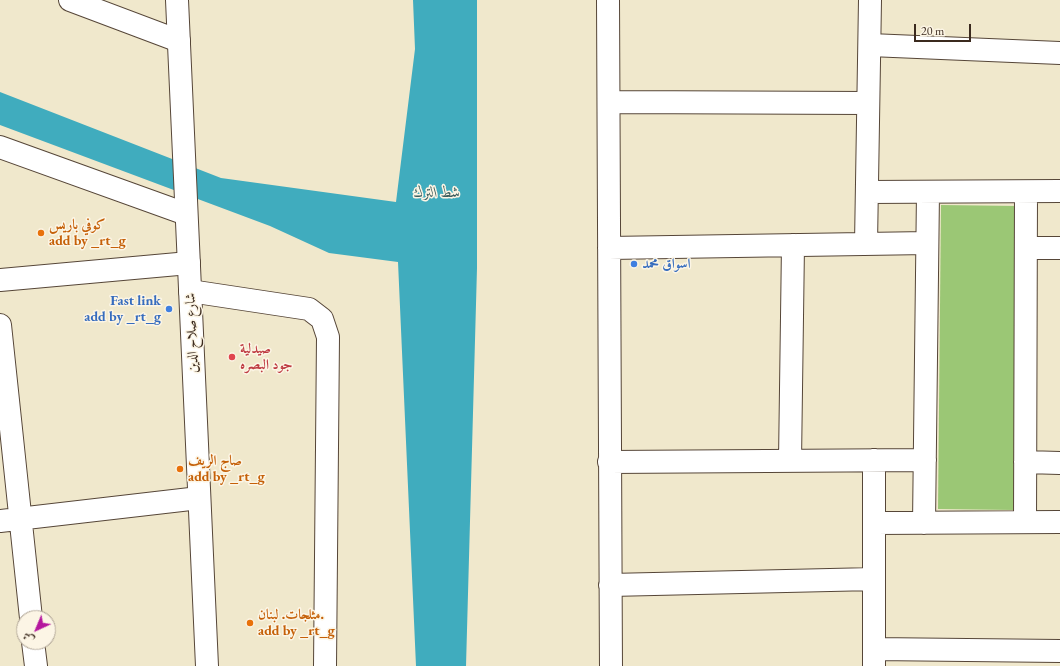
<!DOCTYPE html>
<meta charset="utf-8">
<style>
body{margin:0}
#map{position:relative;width:1060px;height:666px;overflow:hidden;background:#f0e8cc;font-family:"EB Garamond",Amiri,serif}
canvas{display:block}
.north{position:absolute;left:16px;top:610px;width:40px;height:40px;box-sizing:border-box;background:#fcf5e5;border:1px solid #afa495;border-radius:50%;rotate:224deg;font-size:11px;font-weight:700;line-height:16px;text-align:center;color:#3b2a1e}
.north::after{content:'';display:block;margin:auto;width:14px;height:18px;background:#b5179e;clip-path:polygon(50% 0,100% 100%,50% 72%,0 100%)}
.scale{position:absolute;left:914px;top:24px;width:57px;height:18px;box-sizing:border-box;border:2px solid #3b2a1e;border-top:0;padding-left:5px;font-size:12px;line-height:14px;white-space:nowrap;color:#3b2a1e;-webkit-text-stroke:3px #fcf5e5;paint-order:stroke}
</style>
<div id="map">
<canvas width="1060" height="666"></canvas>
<div class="north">ش</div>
<div class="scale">20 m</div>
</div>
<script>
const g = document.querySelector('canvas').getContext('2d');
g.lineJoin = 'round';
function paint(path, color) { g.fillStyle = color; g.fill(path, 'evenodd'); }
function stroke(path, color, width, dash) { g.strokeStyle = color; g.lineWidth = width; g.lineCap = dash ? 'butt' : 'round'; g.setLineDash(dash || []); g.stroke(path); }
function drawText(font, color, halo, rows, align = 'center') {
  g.font = font + ' "EB Garamond",Amiri,serif'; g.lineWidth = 3; g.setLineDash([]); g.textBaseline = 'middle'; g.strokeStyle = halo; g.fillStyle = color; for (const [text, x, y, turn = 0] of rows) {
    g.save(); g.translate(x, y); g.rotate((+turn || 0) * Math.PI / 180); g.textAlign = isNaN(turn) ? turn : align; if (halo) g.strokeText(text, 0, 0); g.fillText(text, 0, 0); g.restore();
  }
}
paint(new Path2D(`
 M941 205 1018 206 1014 510 938 509Z`), '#9bc775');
paint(new Path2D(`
 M413 0H477V268L466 666H416L398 262 329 253 270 226 0 125V92L221 178 396 202 415 49Z`), '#40acbe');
const minor = new Path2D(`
 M70 0 179 41
 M608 0 611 666
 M870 45 1060 53
 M609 102 868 103
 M0 147 186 214
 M867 192 1060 191
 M866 244 870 0
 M609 248 927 243
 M1026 248H1060
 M0 280 189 263
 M190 291 309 309 322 319 328 337 325 666
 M0 325 31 618
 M874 460V666
 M790 461 793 245
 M609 462 925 460
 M1025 462 1060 463
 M0 521 199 498
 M1025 522 1026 192
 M874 523 1060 522
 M924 523 928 192
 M610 585 874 579
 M33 642 36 666
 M874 649 1060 651`);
const major = new Path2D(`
 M177 0 207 666`);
stroke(minor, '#564638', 24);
stroke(major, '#564638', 24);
stroke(minor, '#fff', 22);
stroke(major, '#fff', 22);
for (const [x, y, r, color] of [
 [41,233,4,"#e8710a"],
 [634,264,4,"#3f7fe0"],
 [169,309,4,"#3f7fe0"],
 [232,357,4,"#e0444e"],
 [180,469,4,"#e8710a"],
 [250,623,4,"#e8710a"]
]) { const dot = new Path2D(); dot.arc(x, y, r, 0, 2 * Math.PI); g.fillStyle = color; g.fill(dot); stroke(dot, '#fcf5e5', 1.5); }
drawText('bold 14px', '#c56008', '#fcf5e5', [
 ["كوفي باريس",49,225],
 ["add by _rt_g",49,241],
 ["صاج الريف",188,461],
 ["add by _rt_g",188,477],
 ["مثلجات. لبنان.",258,615],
 ["add by _rt_g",258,631]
], 'left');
drawText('bold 14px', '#366cbe', '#fcf5e5', [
 ["اسواق محمد",642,264],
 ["Fast link",161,301,"right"],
 ["add by _rt_g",161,317,"right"]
], 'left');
drawText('14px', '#3b2a1e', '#fcf5e5', [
 ["شارع صلاح الدين",192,333,-92]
]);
drawText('bold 14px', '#be3a42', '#fcf5e5', [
 ["صيدلية",240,349],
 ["جود البصره",240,365]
], 'left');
drawText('italic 15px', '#3d5e5e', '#fcf5e5', [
 ["شط الترك",437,193]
]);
</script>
